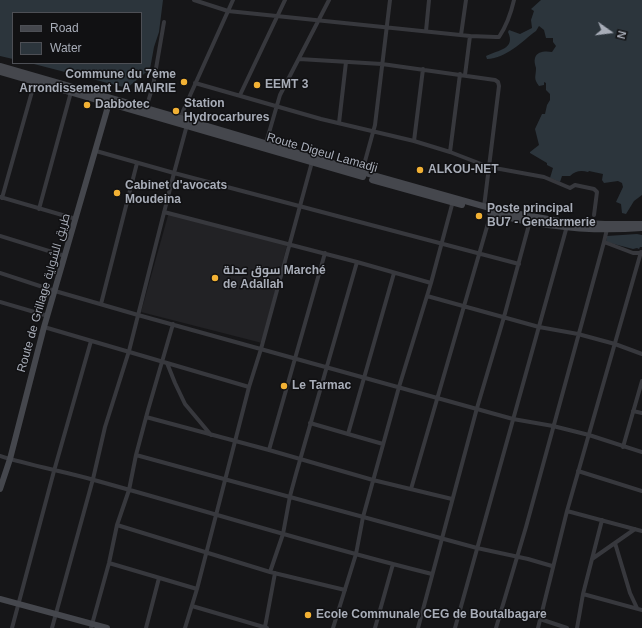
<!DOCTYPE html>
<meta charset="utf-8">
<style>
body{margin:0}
#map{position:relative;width:642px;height:628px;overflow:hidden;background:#161618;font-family:Helvetica,sans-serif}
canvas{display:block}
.legend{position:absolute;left:12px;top:12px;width:130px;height:52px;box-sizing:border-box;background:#111113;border:1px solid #4d4f55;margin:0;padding:5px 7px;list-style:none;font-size:12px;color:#a8adb8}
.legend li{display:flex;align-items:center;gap:8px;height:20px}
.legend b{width:20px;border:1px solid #4d4f55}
.north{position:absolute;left:590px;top:12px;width:40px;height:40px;-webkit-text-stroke:3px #111113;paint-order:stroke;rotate:104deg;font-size:11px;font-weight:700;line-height:16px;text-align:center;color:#a8adb8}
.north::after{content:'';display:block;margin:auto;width:14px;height:18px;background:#a8adb8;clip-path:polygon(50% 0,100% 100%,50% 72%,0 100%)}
</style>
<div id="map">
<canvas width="642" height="628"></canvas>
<ul class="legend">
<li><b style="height:5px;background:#45474d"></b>Road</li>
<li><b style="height:11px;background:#2c353c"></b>Water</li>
</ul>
<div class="north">N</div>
</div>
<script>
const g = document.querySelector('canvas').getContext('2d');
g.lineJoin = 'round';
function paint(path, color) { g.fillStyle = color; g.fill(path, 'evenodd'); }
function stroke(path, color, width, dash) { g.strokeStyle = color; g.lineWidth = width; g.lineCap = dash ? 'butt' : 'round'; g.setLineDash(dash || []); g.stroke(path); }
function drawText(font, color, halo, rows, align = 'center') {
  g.font = font + ' Helvetica,Cairo,sans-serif'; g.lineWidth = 3; g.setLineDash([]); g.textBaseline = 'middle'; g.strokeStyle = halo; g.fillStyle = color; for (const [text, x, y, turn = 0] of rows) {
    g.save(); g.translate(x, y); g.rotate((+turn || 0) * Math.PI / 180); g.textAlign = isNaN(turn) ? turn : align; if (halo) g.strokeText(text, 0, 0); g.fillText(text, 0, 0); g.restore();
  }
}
paint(new Path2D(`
 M169 212 287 245 262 343 141 312Z`), '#222225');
paint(new Path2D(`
 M0 0H163L159 32 154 47 150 69 127 88 30 63H141V13H13V59L0 56Z
 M541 0H642V195L634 201 626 214 622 213 621 204 616 202 623 187 622 183 618 181 604 183 602 180 603 174 589 171 588 172C581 170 575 171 570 176H562L560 182 550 178 553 168 547 165V163L530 153V152L539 145 535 129 542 114H545L547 105 550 100V94L546 90V83L544 82V85L539 86C533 78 536 77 536 68 535 65 534 61 535 58 537 51 546 51 552 52L556 46 553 42V38H546L544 30 539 26 536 31C521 42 507 58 487 59L486 56C498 50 516 49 508 32L509 30 520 34 532 28 531 20 534 11 531 9Z
 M637 234 642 235V247H640L639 249 637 248 633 249 606 242 607 236Z`), '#2c353c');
stroke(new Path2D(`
 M194 0 228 11 470 36 496 37H499C507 25 511 13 514 0
 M426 31 429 0
 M461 35 466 0
 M299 59 382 64 495 80 498 82 499 86 484 207
 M465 75 470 36
 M195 83 321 119 414 141 450 152 489 167 544 177 570 188 575 185 594 189 597 192 594 215
 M240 95 285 0
 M146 108 153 86 164 22
 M179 120 233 0
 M339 123 346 62
 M414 141 423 69
 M266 143 280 95 329 0
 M96 151 174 173 519 264
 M450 152 460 74
 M362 172 375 125 390 0
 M0 197 76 219
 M2 198 35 81
 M39 209 71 92
 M164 212 357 262
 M607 229 604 242 633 253H642
 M0 236 65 256
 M0 273 55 291 138 315 513 419 553 426 589 435 642 452
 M427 296 539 327 578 334 615 344 642 354
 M0 302 48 316
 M101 304 137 163
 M44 327 249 387
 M167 363 175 383 185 404 211 435
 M633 411 642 413
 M146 417 269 450 373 480 452 499
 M310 423 348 434
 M383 444 348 434 394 273
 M623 447 642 381
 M269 450 325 253
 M136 455 477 548 528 559 552 566
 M0 456C31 466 63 471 94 480 207 511 318 546 432 574
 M578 471 642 491
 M411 489 491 213
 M567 511 642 531
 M117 525 270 572 345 590
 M615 543 630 593 637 608
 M592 559 635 529
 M109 563 197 589
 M270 572 283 534 290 496 296 474 357 262 431 283
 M583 594 642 610
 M192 606 267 628
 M540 619 567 628
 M265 627 275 573
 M12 628 54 471 91 341
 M52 628 93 479 105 427 129 351 174 173 187 125
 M91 628 109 563 117 525 129 490 136 455 148 410 173 324
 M146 628 159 578
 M185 628 197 589 249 387 261 349 312 162
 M333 628 356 554 363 517 399 387 431 283 453 201
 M375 628 393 564
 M418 628 477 408 504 317 530 221
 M455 628 567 226
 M496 628 526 527 604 242
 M538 628 567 511 641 252
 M577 628 583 594 602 520`), '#37383d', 4);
stroke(new Path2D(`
 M0 66 180 118 362 172 497 210 565 222 605 224H642
 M0 72 363 177
 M372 180 462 205
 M490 213C538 226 592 232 642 228
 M0 489 10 459 44 327 109 103
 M0 599 107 628`), '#45474d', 6);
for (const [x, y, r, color] of [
 [184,82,4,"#f2b134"],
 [257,85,4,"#f2b134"],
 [87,105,4,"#f2b134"],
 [176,111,4,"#f2b134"],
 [420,170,4,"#f2b134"],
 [117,193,4,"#f2b134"],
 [479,216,4,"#f2b134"],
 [215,278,4,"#f2b134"],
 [284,386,4,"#f2b134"],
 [308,615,4,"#f2b134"]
]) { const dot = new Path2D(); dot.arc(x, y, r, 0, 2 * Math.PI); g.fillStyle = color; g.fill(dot); stroke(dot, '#111113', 1.5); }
drawText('bold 12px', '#a8adb8', '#111113', [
 ["Commune du 7ème",176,75,"right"],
 ["Arrondissement LA MAIRIE",176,89,"right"],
 ["EEMT 3",265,85],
 ["Station",184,104],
 ["Hydrocarbures",184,118],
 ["Dabbotec",95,105],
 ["ALKOU-NET",428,170],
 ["Cabinet d'avocats",125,186],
 ["Moudeina",125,200],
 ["Poste principal",487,209],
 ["BU7 - Gendarmerie",487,223],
 ["سوق عدلة Marché",223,271],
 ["de Adallah",223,285],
 ["Le Tarmac",292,386],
 ["Ecole Communale CEG de Boutalbagare",316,615]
], 'left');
drawText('12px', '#a8adb8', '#111113', [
 ["Route Digeul Lamadji",322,153,16],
 ["Route de Grillage طريق الشواية",44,293,-74]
]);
</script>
